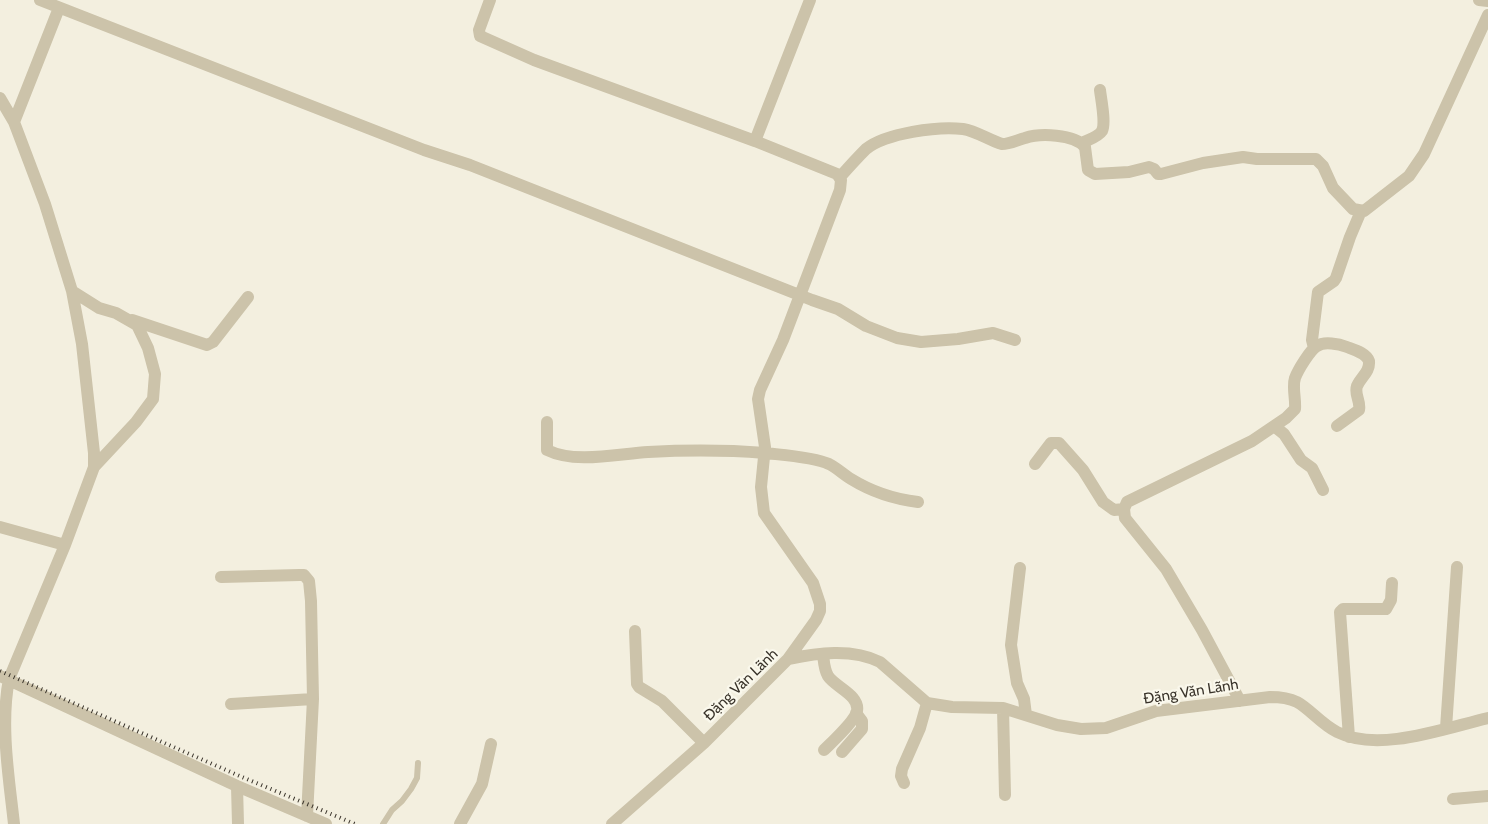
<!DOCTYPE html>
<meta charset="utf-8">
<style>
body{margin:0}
canvas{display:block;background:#f3efdf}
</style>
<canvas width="1488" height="824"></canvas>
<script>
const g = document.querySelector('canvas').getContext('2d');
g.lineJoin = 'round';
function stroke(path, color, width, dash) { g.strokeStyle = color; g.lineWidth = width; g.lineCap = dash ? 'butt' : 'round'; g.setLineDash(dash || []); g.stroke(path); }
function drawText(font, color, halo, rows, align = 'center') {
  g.font = font + ' Cabin,sans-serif'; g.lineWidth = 4.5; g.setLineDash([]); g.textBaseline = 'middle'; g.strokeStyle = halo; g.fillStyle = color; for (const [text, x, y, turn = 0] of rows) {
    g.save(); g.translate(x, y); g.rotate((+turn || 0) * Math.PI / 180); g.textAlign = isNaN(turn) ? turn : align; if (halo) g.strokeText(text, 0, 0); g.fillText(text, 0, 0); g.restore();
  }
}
stroke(new Path2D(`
 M383 824 392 810 402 801 411 789 417 778 418 763`), '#ccc3aa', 6);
stroke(new Path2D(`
 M40 0 424 150 470 165 812 300 838 309 866 326 897 338 921 342 958 339 993 333 1015 340
 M490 0 479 30 480 36 534 60 755 141
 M1479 0 1488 1
 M0 98 14 122 45 204 72 291 82 344 94 453V467L65 545 9 679C0 725 9 778 14 824
 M14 122 59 8
 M1082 143C1088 140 1098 137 1102 131 1106 123 1101 99 1100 90
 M840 177C848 168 857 158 866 149 886 133 938 126 963 129 976 131 989 140 1002 144 1010 144 1017 140 1025 138 1040 133 1074 134 1085 147L1088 170 1095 174 1129 172 1149 167 1154 169 1158 174H1161L1203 163 1243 157 1257 159H1316L1323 166 1333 188 1353 209 1364 211 1409 176 1424 154 1488 15
 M72 291 99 308 116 313 137 325 148 348 155 374 153 399 136 422 94 467
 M132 320 207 345 213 342 248 297
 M1314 348 1312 340 1318 292 1334 281 1336 278 1350 237 1361 211
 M547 422V450C575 464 617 454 648 452 686 450 727 450 765 453 782 455 814 457 829 464 837 468 843 474 851 479 872 492 893 499 918 502
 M1274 426 1284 434 1301 460 1312 468 1323 490
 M1035 464 1051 443H1059L1083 470 1103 502 1114 510 1124 509
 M0 527 65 545
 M1020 568 1011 645 1017 683 1024 699 1026 715
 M221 577 300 575H304L309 581 311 601 313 699 307 816
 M635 631 637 684 639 687 662 701 704 743
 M823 654C824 662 824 669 828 676 835 687 860 695 857 711 855 721 832 742 824 750
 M788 659 816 620 820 611V604L813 583 764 513 761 487 765 447 758 399 760 390 783 340 840 190 841 180 837 174 755 141 810 0
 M0 676 237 786 326 824
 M1240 701 1202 630 1166 569 1125 518 1124 509 1127 502 1252 441 1286 418 1295 409C1296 399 1292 387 1295 378 1298 370 1310 350 1317 346 1324 341 1339 344 1347 347 1355 350 1366 353 1369 361 1370 372 1361 377 1357 386 1354 395 1361 401 1359 410L1337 426
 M231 704 313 699
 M1003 708 1005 795
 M1446 728 1457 567
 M1349 737 1340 612 1343 609H1386L1391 600 1392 583
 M842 752 862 729V721L856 713
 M904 783 901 776 902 769 920 728 927 703
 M237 786 238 824
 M1453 799 1488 796
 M460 824 482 784 491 744
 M612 824 704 743 788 659C817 653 852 648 880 662L927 703 952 707 1003 708 1057 725 1081 729 1106 728 1156 711 1270 697C1279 697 1289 698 1297 702 1310 709 1321 724 1337 732 1379 753 1445 728 1488 718`), '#ccc3aa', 12);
stroke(new Path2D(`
 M0 671 242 777 355 824`), '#39332a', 4, [1, 4]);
drawText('15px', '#39332a', '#faf8ec', [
 ["Đặng Văn Lãnh",741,685,-44],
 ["Đặng Văn Lãnh",1191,692,-9]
]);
</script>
